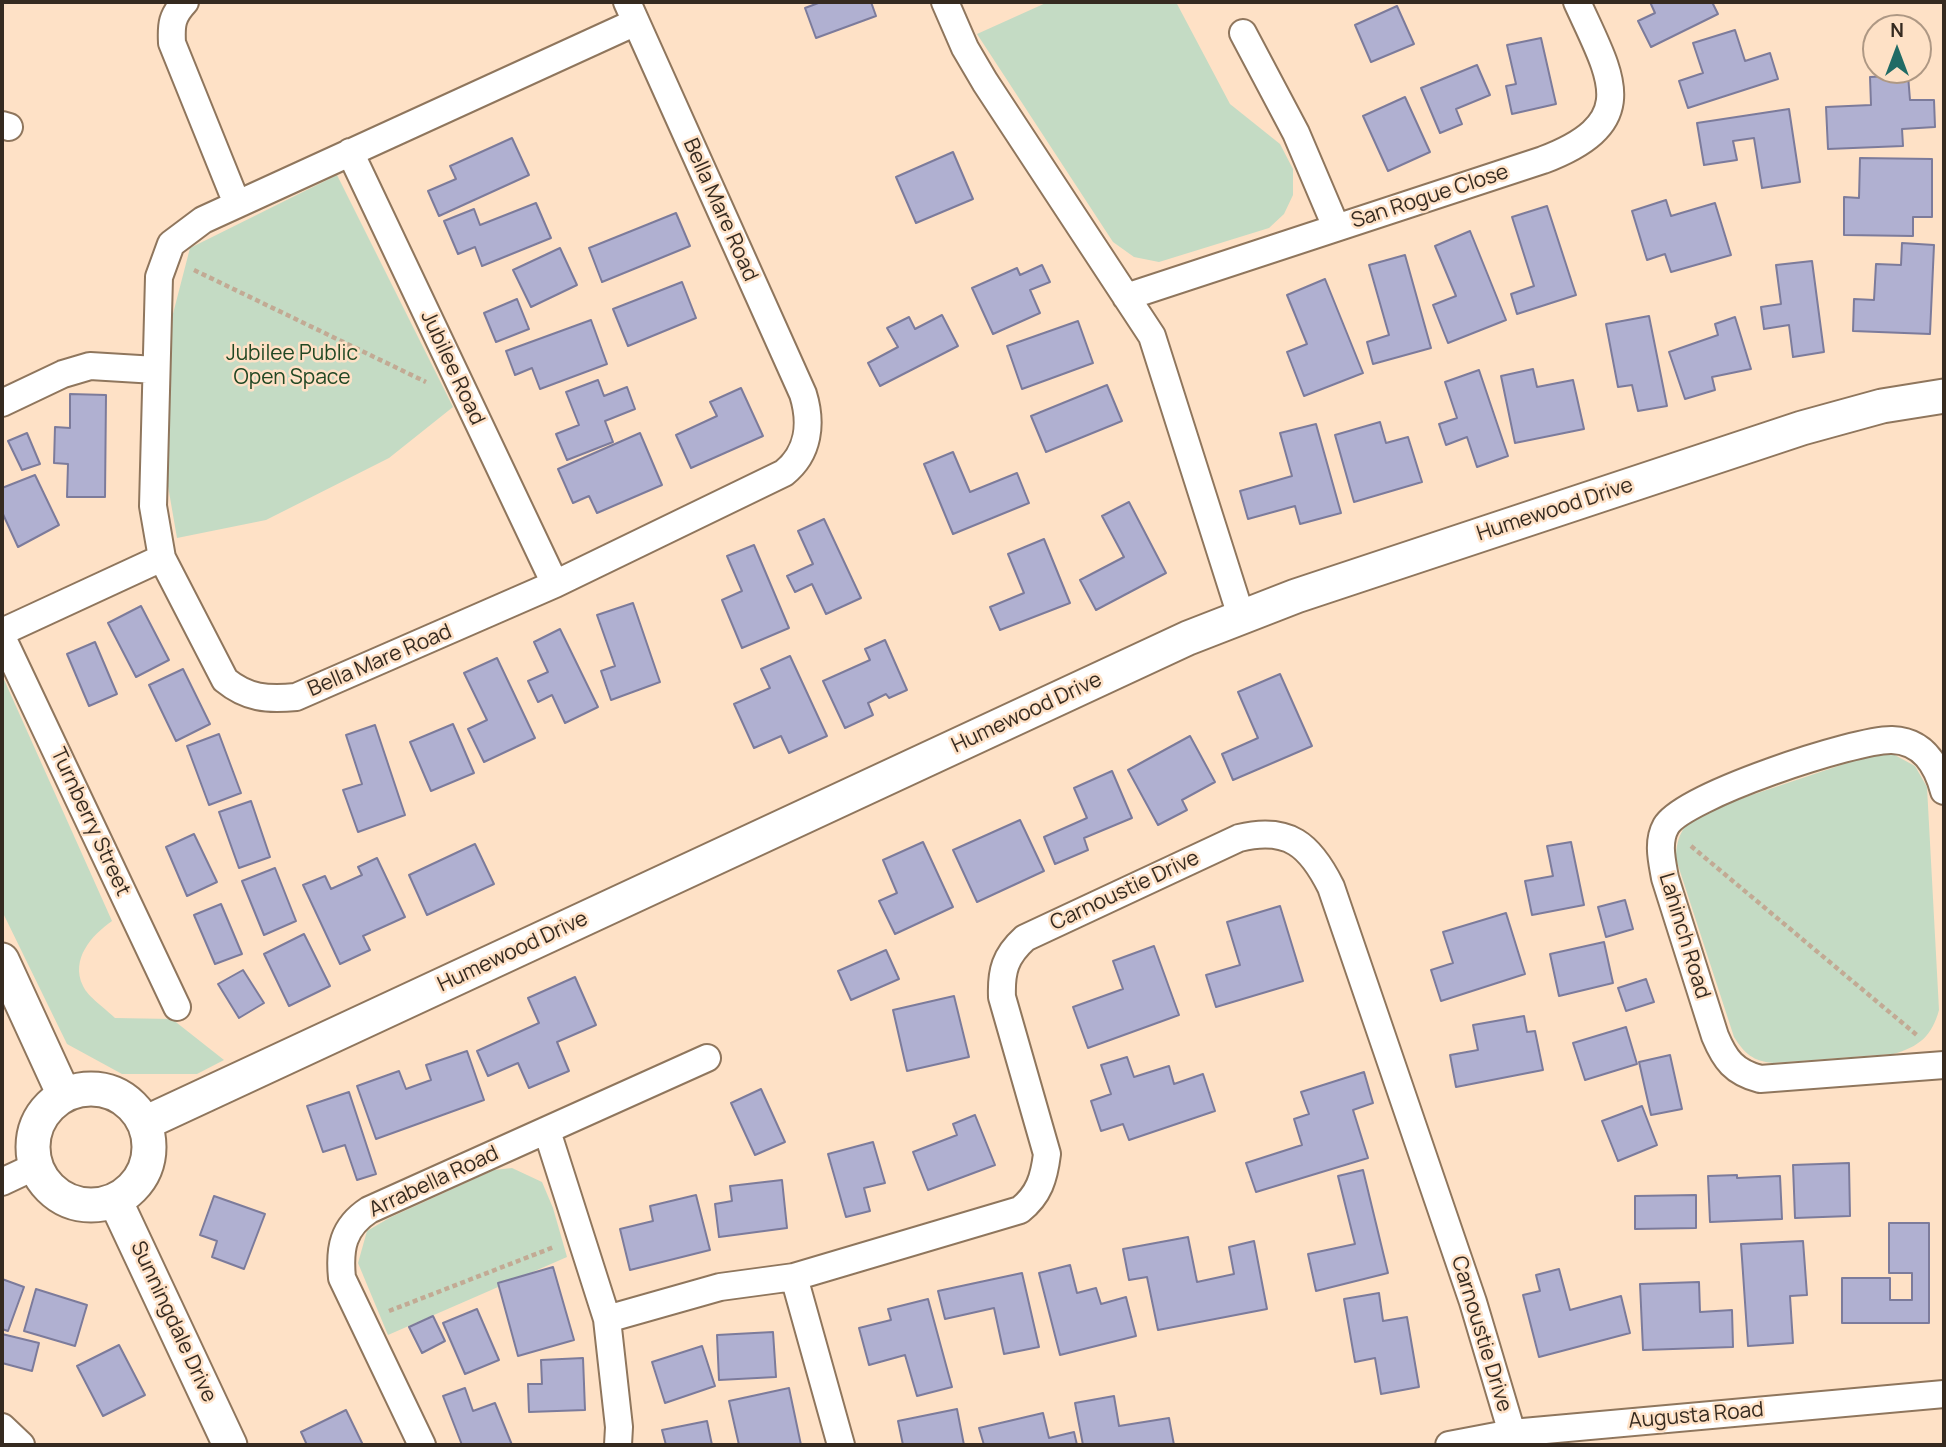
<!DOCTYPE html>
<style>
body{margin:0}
#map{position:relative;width:1946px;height:1447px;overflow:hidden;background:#fee1c6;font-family:Manrope,sans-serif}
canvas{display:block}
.frame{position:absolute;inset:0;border:4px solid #352a20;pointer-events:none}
.north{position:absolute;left:1862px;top:14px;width:70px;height:70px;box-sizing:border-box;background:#fee1c6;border:2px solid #ae9884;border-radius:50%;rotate:0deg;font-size:19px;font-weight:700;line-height:28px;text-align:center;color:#352a20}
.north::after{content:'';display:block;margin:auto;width:24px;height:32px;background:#216b65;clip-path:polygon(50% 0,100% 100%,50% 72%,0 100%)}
</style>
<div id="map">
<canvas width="1946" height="1447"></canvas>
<div class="frame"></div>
<div class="north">N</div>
</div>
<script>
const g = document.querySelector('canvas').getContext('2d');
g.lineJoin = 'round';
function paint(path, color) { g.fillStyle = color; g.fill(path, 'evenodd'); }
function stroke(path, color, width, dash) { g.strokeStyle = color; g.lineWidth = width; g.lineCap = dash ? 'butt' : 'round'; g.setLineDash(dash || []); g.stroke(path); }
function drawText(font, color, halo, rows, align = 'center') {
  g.font = font + ' Manrope,sans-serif'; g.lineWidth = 5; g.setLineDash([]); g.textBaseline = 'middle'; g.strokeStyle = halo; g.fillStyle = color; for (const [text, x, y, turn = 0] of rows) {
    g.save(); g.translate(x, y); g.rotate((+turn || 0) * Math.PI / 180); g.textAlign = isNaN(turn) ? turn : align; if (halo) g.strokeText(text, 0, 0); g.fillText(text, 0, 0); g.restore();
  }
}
paint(new Path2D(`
 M1048 2H1176L1230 104 1280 144 1293 169V195L1284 214 1269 228 1159 262 1134 257 1113 242 977 34Z
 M337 175 453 407 389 458 266 520 177 538 164 463 167 337 190 248Z
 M2 675 112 921C92 935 70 959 83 986 88 997 106 1009 115 1018L172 1019 224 1060 197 1074H122L67 1044 2 911Z
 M1891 753 1915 766 1927 787 1939 1010C1932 1036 1919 1047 1893 1054L1773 1063C1753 1061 1745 1054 1734 1037L1676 859C1676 839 1682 826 1698 813L1874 754Z
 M512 1168 542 1182 553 1208 567 1257 388 1335 358 1263 367 1231 391 1217 494 1170Z`), '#c4dbc4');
const building = new Path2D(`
 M821 2H871L876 16 816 38 805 8Z
 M1650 2H1712L1718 14 1651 47 1638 21 1655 13Z
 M1397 6 1414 44 1371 62 1355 25Z
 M1735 30 1745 61 1770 53 1778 79 1688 108 1679 81 1703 73 1693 43Z
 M1541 38 1556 104 1512 114 1506 86 1516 84 1507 45Z
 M1477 65 1490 95 1456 109 1462 124 1440 133 1421 88Z
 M1908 75 1910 100H1934L1935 127 1902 129 1903 146 1828 149 1826 107 1871 105 1870 77Z
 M1405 97 1430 152 1388 171 1363 116Z
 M1789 109 1800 182 1762 188 1754 138 1733 141 1737 160 1704 165 1697 123Z
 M512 138 529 175 439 216 428 191 456 179 450 166Z
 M953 152 973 199 916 223 896 177Z
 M1860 158 1932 159V217H1913V236L1844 235V197L1859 198Z
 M1666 200 1671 216 1715 203 1731 255 1671 272 1665 254 1647 260 1632 211Z
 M536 203 551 238 482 266 475 247 458 254 444 221 474 209 480 225Z
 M1547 206 1576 295 1517 314 1511 294 1534 286 1512 217Z
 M676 213 690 246 602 282 589 248Z
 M1470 231 1506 320 1448 343 1433 305 1456 296 1435 246Z
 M1902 243 1934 245 1930 334 1853 331 1854 299 1874 300 1876 264 1901 265Z
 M560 248 577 285 531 307 513 270Z
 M1405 255 1431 348 1373 364 1367 342 1389 335 1369 265Z
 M1812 261 1824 352 1793 357 1789 325 1764 329 1761 307 1781 304 1776 265Z
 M1042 265 1050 282 1030 290 1040 313 993 334 972 288 1017 268 1020 275Z
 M1325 279 1363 373 1304 396 1287 352 1307 344 1287 295Z
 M682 282 696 318 628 346 613 309Z
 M517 299 529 329 496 342 484 313Z
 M942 315 958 346 880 386 868 363 898 347 887 328 909 317 915 329Z
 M1649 316 1667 406 1638 411 1632 385 1618 387 1606 324Z
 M1735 317 1751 369 1712 377 1715 390 1685 399 1669 352 1718 335 1715 324Z
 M591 320 607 364 540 389 532 368 515 375 506 351Z
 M1078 321 1093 363 1022 389 1007 346Z
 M1533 369 1537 387 1573 380 1584 429 1515 443 1501 376Z
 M1479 370 1508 456 1477 467 1467 437 1446 445 1439 424 1457 418 1445 382Z
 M598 380 604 396 627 387 635 409 605 421 613 442 567 460 556 434 579 425 566 392Z
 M1107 385 1122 421 1046 452 1031 416Z
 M741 388 763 436 691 468 676 435 717 416 710 402Z
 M70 394 106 395 105 497H67L68 464 54 463 55 427 70 428Z
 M1380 422 1386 443 1408 437 1422 482 1354 502 1335 435Z
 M1316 424 1341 513 1300 524 1295 506 1248 519 1240 491 1292 476 1280 433Z
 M27 433 40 464 22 470 8 441Z
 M640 433 662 485 597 513 589 496 573 503 558 469Z
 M953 452 970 492 1017 473 1029 503 953 534 924 464Z
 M35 475 59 525 18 547 2 512V488Z
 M1129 502 1166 573 1096 610 1080 580 1124 557 1102 516Z
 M824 519 861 598 826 614 812 584 795 592 787 576 813 564 798 531Z
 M1044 539 1070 603 1000 630 990 607 1024 593 1008 554Z
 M754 545 789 628 742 648 722 600 742 591 727 556Z
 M633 603 660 682 611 700 601 671 615 666 597 615Z
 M141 606 169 660 136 677 108 623Z
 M560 629 598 707 565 723 552 695 538 702 528 681 548 672 534 642Z
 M885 640 907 690 889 698 886 694 868 703 873 715 845 728 823 681 870 660 865 649Z
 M95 642 117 694 89 706 67 654Z
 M790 656 827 736 789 753 781 736 754 748 734 704 770 688 761 669Z
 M497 658 535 738 484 762 468 729 487 720 464 673Z
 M183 669 210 724 176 741 149 685Z
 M1280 674 1312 746 1233 780 1222 754 1258 738 1238 692Z
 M453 724 474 773 431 791 410 742Z
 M375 725 405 815 358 832 343 790 362 784 346 735Z
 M219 734 241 793 209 805 187 746Z
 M1190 736 1215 782 1182 800 1187 810 1158 825 1128 770Z
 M1112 771 1132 818 1084 838 1088 850 1055 864 1044 837 1087 818 1074 788Z
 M251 801 270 857 239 868 219 812Z
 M1020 820 1044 871 977 902 953 850Z
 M194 834 217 882 187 896 166 847Z
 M923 842 953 907 895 934 879 901 897 893 883 860Z
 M1571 842 1584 905 1532 915 1525 881 1553 876 1547 846Z
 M475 844 494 884 427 915 409 875Z
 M377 858 405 917 363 936 370 950 340 964 303 885 325 876 331 889 362 875 358 867Z
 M275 868 296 921 264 935 242 881Z
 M1625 900 1633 929 1606 937 1598 907Z
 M221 904 242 954 215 964 194 915Z
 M1280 906 1303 981 1216 1007 1206 975 1240 965 1227 922Z
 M1506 913 1525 974 1441 1001 1431 970 1453 963 1443 932Z
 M304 934 330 986 289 1006 264 954Z
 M1604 942 1613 983 1559 996 1550 954Z
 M1154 946 1179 1015 1088 1048 1073 1007 1123 989 1113 961Z
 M886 950 899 979 851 1000 838 971Z
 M243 970 264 1003 239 1018 218 984Z
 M575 977 596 1025 557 1042 569 1071 529 1088 518 1063 488 1076 477 1051 539 1023 528 998Z
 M1646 979 1654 1002 1626 1011 1618 988Z
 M954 996 969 1057 907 1071 893 1010Z
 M1524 1016 1527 1032 1535 1031 1543 1070 1456 1087 1450 1055 1478 1050 1473 1025Z
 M1626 1027 1637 1064 1585 1080 1573 1043Z
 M467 1051 484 1100 376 1139 357 1086 399 1071 406 1089 431 1080 426 1065Z
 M1670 1055 1682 1109 1651 1115 1639 1062Z
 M1127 1057 1134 1077 1169 1066 1174 1084 1203 1074 1215 1111 1129 1140 1123 1124 1101 1131 1091 1101 1111 1094 1101 1065Z
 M1364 1072 1373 1103 1353 1110 1368 1158 1256 1192 1246 1163 1302 1145 1294 1119 1309 1114 1301 1092Z
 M761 1089 785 1142 755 1155 731 1103Z
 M349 1092 376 1174 357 1180 345 1145 323 1152 307 1106Z
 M1642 1106 1657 1145 1618 1161 1602 1121Z
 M975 1115 995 1165 928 1190 913 1152 957 1135 953 1124Z
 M873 1142 885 1183 864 1188 870 1211 846 1217 828 1154Z
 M1849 1163 1850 1216 1795 1218 1793 1165Z
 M1363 1170 1388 1273 1316 1291 1308 1254 1355 1244 1338 1176Z
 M1737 1175V1178L1780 1176 1782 1219 1710 1222 1708 1176Z
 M782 1180 787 1228 719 1237 715 1204 732 1201 730 1186Z
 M696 1195 710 1250 630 1270 620 1229 653 1221 650 1206Z
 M1696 1195V1228L1635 1229V1196Z
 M214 1196 265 1214 244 1269 212 1257 217 1241 200 1235Z
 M1889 1223H1929V1323H1842V1278H1890V1300H1912V1273H1889Z
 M1188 1237 1197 1282 1234 1274 1229 1247 1254 1241 1267 1309 1158 1330 1147 1277 1129 1280 1123 1249Z
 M1803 1241 1807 1295 1790 1296 1793 1343 1748 1346 1741 1244Z
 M1070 1265 1077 1293 1096 1288 1101 1304 1126 1297 1136 1336 1060 1355 1039 1273Z
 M553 1267 574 1340 518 1356 498 1283Z
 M1559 1269 1570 1310 1621 1296 1630 1333 1539 1357 1523 1295 1540 1291 1536 1275Z
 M1022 1273 1039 1347 1004 1354 994 1308 945 1319 938 1291Z
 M2 1279 24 1287 8 1331 2 1329Z
 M1699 1282 1700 1312 1732 1310 1733 1347 1643 1350 1640 1284Z
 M36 1289 87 1305 75 1346 24 1331Z
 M1379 1293 1383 1321 1407 1317 1419 1387 1381 1394 1375 1358 1355 1362 1344 1299Z
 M928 1299 952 1387 917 1396 905 1355 869 1365 859 1328 891 1320 888 1309Z
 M477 1309 499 1360 465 1374 443 1323Z
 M433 1316 445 1341 422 1353 409 1327Z
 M773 1332 776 1377 719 1380 717 1335Z
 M2 1334 39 1343 32 1371 2 1363Z
 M119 1345 145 1395 103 1416 77 1366Z
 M702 1346 715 1386 665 1403 652 1362Z
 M583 1358 585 1410 529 1412 528 1384H542L541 1360Z
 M465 1388 473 1411 495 1403 512 1445H462L443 1396Z
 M789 1388 801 1445H739L729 1401Z
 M1114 1396 1119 1426 1169 1418 1174 1445H1083L1075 1403Z
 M957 1409 964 1445H903L898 1421Z
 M346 1410 363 1445H307L301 1432Z
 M1043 1413 1049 1438 1074 1432 1077 1445H984L979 1428Z
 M707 1421 712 1445H666L662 1430Z`);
paint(building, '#b0b0d1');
stroke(building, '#7c7b9b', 2);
const minor = new Path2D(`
 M185 2C172 16 171 24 172 43L237 204
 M945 2 965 48 985 82 1152 336 1241 616
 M1243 33 1296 133 1336 227
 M2 125 9 127
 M350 152 555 584
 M1126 297 1543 160C1643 122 1611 77 1577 2
 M2 403 63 374 90 366 156 370
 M162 558 153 506 159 277 171 244 203 220 636 22
 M2 632 162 558 225 680C247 698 267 700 296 697L555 584 784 473C809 453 812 423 803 394L627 2
 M2 637 177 1007
 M1944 791C1937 765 1923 741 1892 740 1856 739 1683 796 1666 826 1657 842 1662 861 1665 878L1715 1036C1725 1060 1734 1072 1760 1079L1944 1065
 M547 1131 607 1319 619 1427 618 1445
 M2 1182 36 1166
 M607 1319 720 1287 794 1277
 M2 1427 21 1445
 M422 1445 342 1278C339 1248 343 1227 369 1210L707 1058
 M841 1445 794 1277 1020 1210C1039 1195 1044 1178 1047 1154L1002 997C1001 971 1005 956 1025 938L1239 838C1289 826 1310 845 1331 887L1473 1302 1512 1433
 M1449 1445 1512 1433 1944 1394`);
const tertiary = new Path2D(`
 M2 960 64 1095
 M33 1147a58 58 0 1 1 116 0a58 58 0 1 1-116 0Z
 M145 1123 1188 638 1296 596 1802 428 1882 406 1944 396
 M115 1200 230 1445`);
stroke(minor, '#8f765d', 30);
stroke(tertiary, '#8f765d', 37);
stroke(new Path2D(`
 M194 270 426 382
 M1691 846 1918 1036
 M389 1311 554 1247`), '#c2aa94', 4.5, [5, 3.5]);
stroke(minor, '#fff', 26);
stroke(tertiary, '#fff', 33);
drawText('21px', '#352a20', '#fee1c6', [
 ["San Rogue Close",1430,197,-18],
 ["Bella Mare Road",720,210,66],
 ["Jubilee Road",452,368,65],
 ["Humewood Drive",1555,510,-18],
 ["Bella Mare Road",380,661,-23],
 ["Humewood Drive",1027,713,-25],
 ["Turnberry Street",90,822,65],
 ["Carnoustie Drive",1125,891,-25],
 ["Lahinch Road",1684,936,73],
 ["Humewood Drive",513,952,-25],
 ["Arrabella Road",434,1182,-25],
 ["Sunningdale Drive",173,1322,65],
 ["Carnoustie Drive",1481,1334,73],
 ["Augusta Road",1696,1416,-5]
]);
drawText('21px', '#204723', '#fee1c6', [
 ["Jubilee Public",292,354],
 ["Open Space",292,378]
]);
</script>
